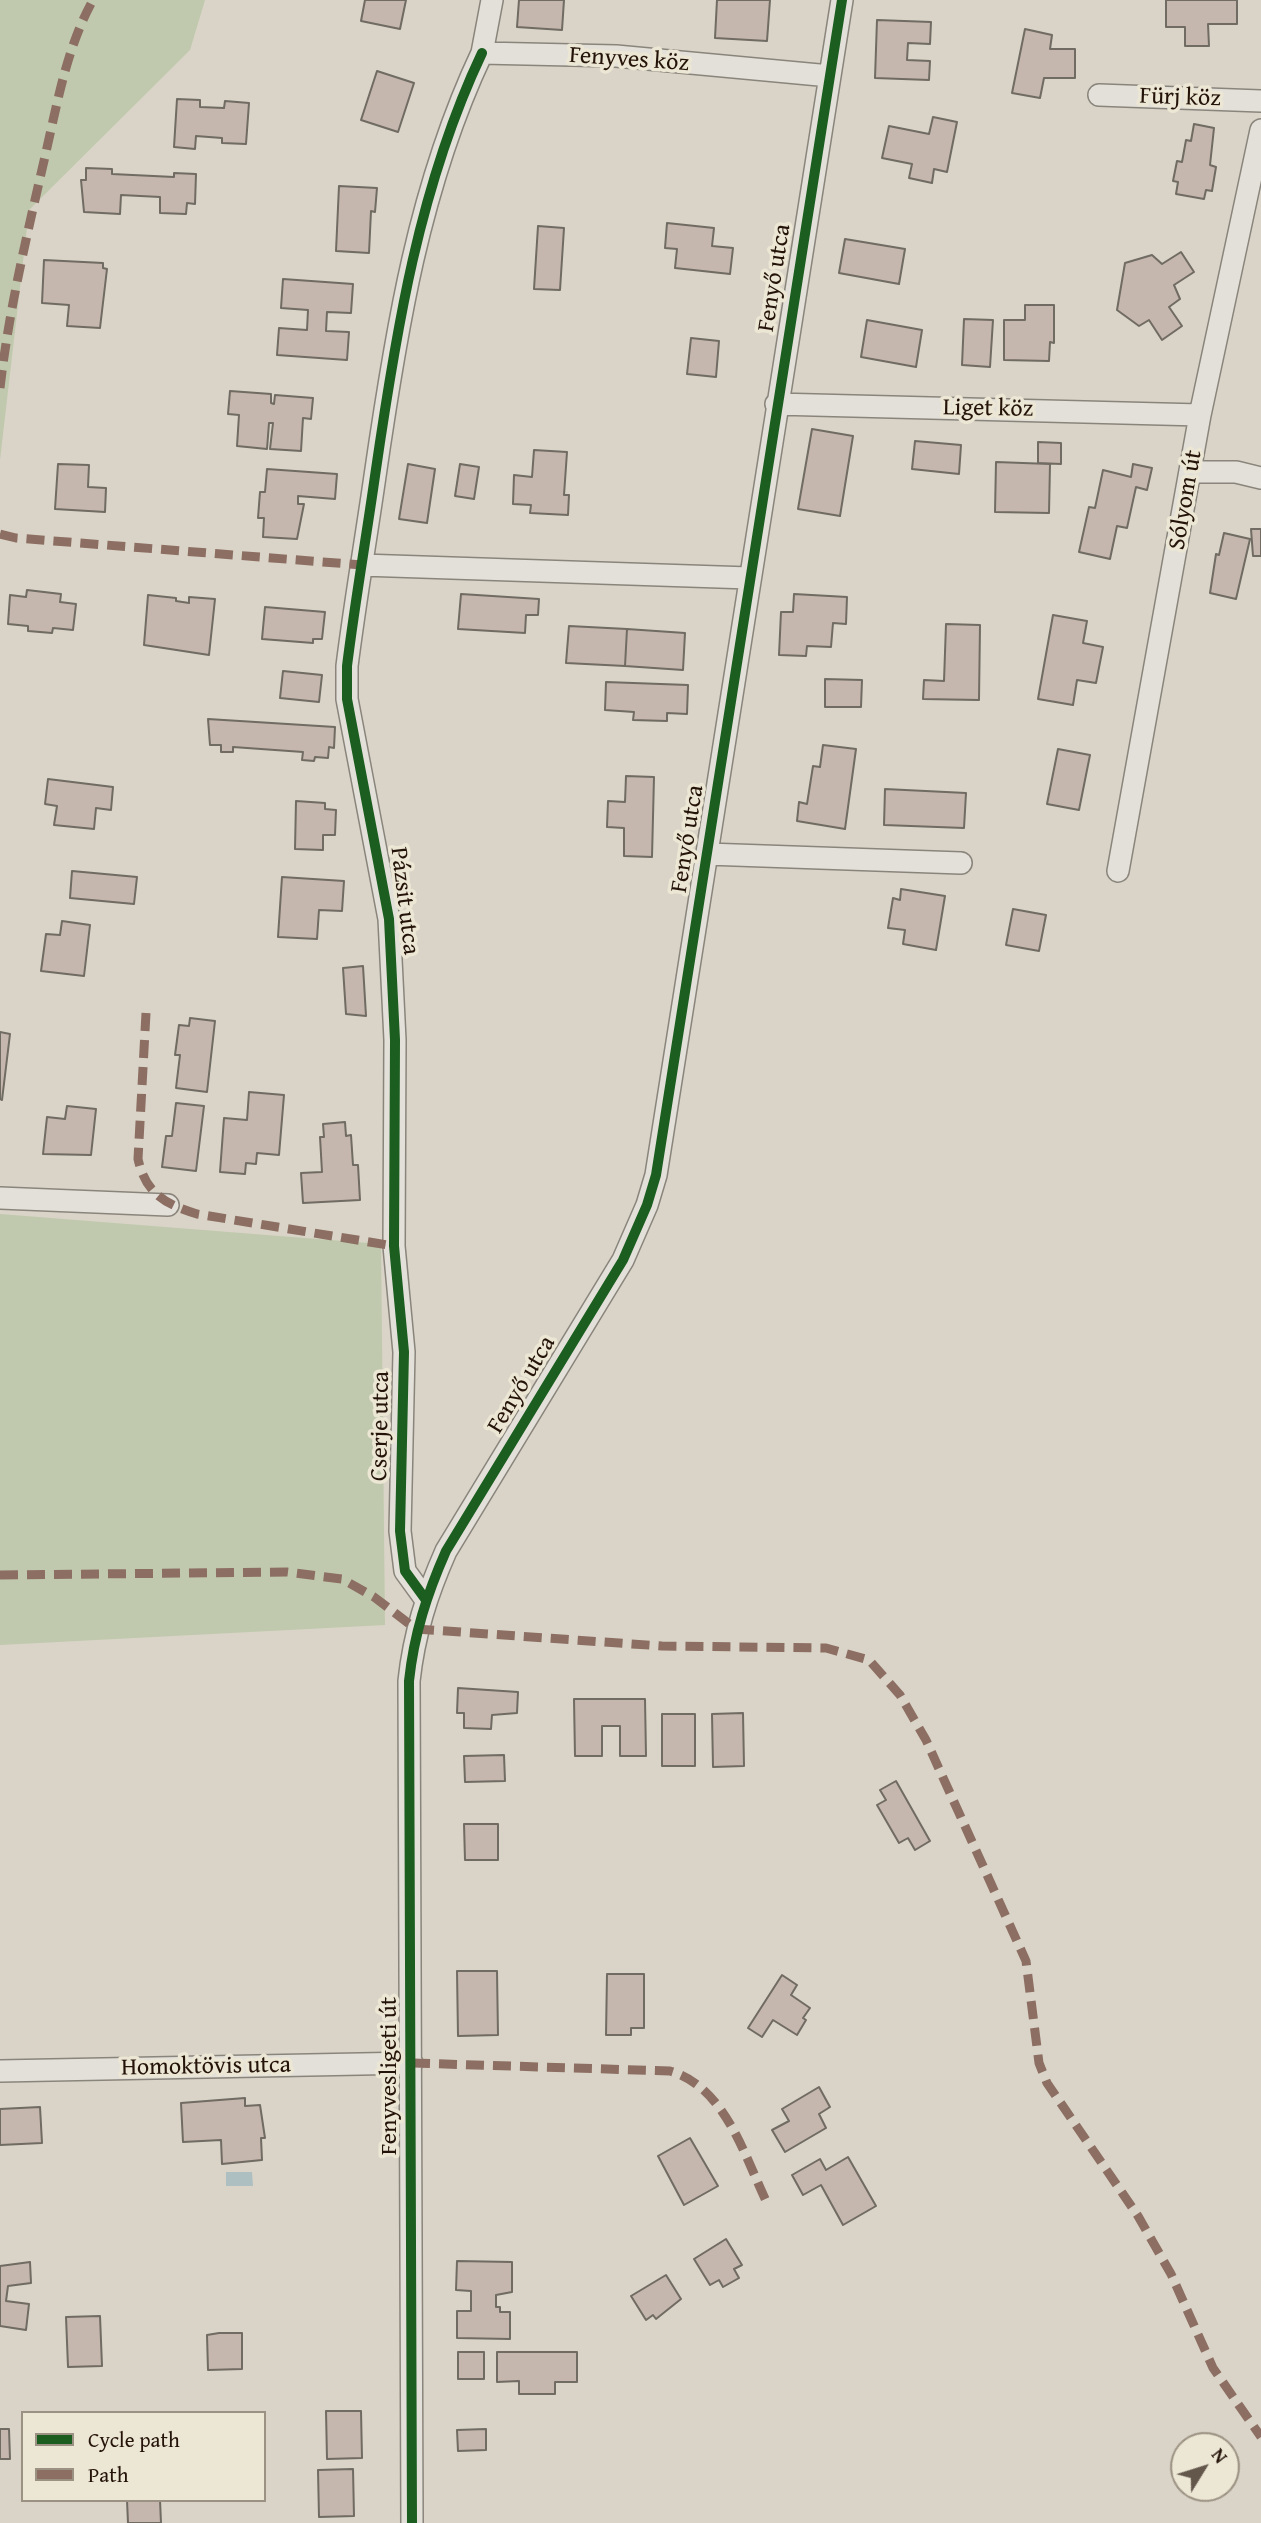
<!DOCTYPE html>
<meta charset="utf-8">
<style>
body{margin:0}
#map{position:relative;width:1261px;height:2523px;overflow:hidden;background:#d9d4c7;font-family:"Gentium Book Plus",serif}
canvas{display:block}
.legend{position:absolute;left:21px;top:2411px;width:245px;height:91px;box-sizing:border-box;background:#ece6d5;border:2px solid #9c9283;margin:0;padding:9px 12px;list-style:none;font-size:21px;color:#241308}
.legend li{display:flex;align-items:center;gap:14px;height:35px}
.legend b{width:35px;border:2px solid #9c9283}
.north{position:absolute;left:1170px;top:2432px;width:70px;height:70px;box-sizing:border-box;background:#ece6d5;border:2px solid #9c9283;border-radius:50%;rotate:52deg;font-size:19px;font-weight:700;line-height:28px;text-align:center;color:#241308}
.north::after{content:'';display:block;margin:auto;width:24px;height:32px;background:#63574b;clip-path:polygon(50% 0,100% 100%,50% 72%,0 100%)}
</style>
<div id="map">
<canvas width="1261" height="2523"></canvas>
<ul class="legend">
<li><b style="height:9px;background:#1b5e20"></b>Cycle path</li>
<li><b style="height:9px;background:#8d6e63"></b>Path</li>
</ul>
<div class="north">N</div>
</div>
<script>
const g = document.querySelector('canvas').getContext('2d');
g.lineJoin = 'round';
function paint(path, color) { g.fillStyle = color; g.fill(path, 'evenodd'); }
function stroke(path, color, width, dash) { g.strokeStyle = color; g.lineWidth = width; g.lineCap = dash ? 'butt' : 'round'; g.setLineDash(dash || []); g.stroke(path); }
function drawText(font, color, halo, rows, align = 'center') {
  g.font = font + ' "Gentium Book Plus",serif'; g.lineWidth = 7; g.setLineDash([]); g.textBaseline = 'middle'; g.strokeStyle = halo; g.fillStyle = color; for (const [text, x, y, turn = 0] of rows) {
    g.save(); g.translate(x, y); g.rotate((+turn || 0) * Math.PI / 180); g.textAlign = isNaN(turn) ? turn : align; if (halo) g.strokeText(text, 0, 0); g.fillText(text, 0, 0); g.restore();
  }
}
paint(new Path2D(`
 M0 0H205L190 50 29 210 0 460Z
 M0 1214 381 1244 385 1625 0 1645Z`), '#c0c9ad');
paint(new Path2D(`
 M226 2172H252L253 2186H226Z`), '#aebfc1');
const building = new Path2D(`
 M365 0H406L400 29 361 21Z
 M519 0H564L562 30 517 27Z
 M717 0H770L767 41 715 38Z
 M1166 0H1237V24H1208L1209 46H1185V27H1166Z
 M877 20 931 22 930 44 908 43 907 60 930 61 929 80 875 78Z
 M1025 29 1052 35 1050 49H1075V78H1044L1040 98 1012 93Z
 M377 71 414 83 398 132 361 120Z
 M177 99 200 100V107L224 108 225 101 249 103 246 144 222 143V138L196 136 195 149 174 147Z
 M933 117 957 122 947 172 934 169 932 183 909 178 912 164 882 158 889 126 929 134Z
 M1194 124 1214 128 1210 165 1216 167 1212 191 1206 190 1204 199 1176 194 1178 182 1173 181 1177 161 1182 162 1186 140 1191 141Z
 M86 168 112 169V174L174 177V173L196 174 195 204 187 203 186 214 160 213V197L121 195 120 214 84 212 81 180H86Z
 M339 186 377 188 375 212 371 211 369 253 336 251Z
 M667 223 714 228 712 246 733 248 730 274 675 268 677 249 665 248Z
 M538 226 564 228 560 290 534 289Z
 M845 239 905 249 899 284 839 273Z
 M1181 252 1194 272 1174 285 1180 299 1169 307 1182 326 1162 340 1149 320 1139 326 1117 310 1125 263 1152 255 1162 264Z
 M44 260 103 263V268L107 269 100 328 67 326 69 305 42 303Z
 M283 279 353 284 351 313 327 312 326 331 349 332 347 360 277 355 279 328 307 330 308 310 281 308Z
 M1025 305H1054V343L1050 342 1049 361 1004 360V320H1025Z
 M964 319 993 320 990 367 962 365Z
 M867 320 922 330 916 367 861 357Z
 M691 338 719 341 716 377 687 374Z
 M230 391 271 394V403L274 404 275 395 313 398 311 419 303 418 301 451 270 449 273 423H269L267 449 237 446 239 415 228 414Z
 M812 429 853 436 840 516 798 509Z
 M915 441 961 445 959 474 912 469Z
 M1038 442 1061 443V464L1038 463Z
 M534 450 567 452 564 495H569L568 515 530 513 531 505 513 504 514 475 532 477Z
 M996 462 1050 464 1049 513 995 512Z
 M58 464 89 465 88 487 106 488 105 512 55 509Z
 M408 464 435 469 427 523 399 519Z
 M460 464 479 467 474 499 455 496Z
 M1133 464 1152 468 1147 490 1136 487 1127 528 1117 526 1110 559 1079 552 1089 507 1095 508 1103 470 1131 477Z
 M267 469 337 474 335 499 298 496V504H304L297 539 263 537 264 518H258L260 492H265Z
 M1251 529H1261V556H1253Z
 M1224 533 1250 539 1236 599 1210 593 1216 554 1219 555Z
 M27 590 61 594 60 602 76 604 73 630 53 628 52 633 28 631V626L8 624 10 595 26 597Z
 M461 594 539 599 538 615H526L525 633 458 629Z
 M794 594 847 597 846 624 833 623 831 647 807 646 806 656 779 655 781 612H793Z
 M148 595 176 598V601L189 603V597L215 599 209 655 144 645Z
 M265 607 325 612 322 639H313V643L262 639Z
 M1053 615 1087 621 1083 643 1103 647 1096 683 1077 680 1073 705 1038 699Z
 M946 624 980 625 979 700 923 699 924 680 944 681Z
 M569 626 627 629 625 666 566 663Z
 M627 629 685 633 683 670 625 666Z
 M283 671 322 675 319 702 280 698Z
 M825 679 862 680 861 707H825Z
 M606 682 688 685 687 714 667 713V721L633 720 634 712 605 710Z
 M208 719 335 727 334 748 329 747 328 758 315 757 314 761 302 760 303 752 233 747V752H221V745H210Z
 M823 745 856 749 845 829 797 821 799 802 807 804 813 766 820 767Z
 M1058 749 1090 755 1079 810 1047 804Z
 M626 776 654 777 652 857 624 856V828L607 827 608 801 625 802Z
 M48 779 113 787 111 810 96 808 94 829 54 825 57 806 45 804Z
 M885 789 966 793 964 828 884 825Z
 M296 801 325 803V809L336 810 335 835H323V850L295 849Z
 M72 871 137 877 134 904 70 898Z
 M282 877 344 881 342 911 319 910 317 939 278 937Z
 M901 889 945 896 936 950 903 944 905 930 888 928 893 898 900 900Z
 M1013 909 1046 915 1039 951 1006 945Z
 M62 921 90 925 84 976 41 971 46 934 60 935Z
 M363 966 366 1016 346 1014 343 968Z
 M190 1018 215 1021 207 1092 176 1088 180 1055H175L179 1025 189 1026Z
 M0 1032 10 1034 2 1100 0 1099Z
 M249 1092 284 1095 279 1155 257 1153 256 1164 246 1163 245 1174 220 1172 224 1118 247 1120Z
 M176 1103 204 1106 196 1171 162 1167 166 1136H172Z
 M67 1106 96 1109 91 1155 43 1154 47 1117 65 1119Z
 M345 1122 346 1136 351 1135 353 1165H358L360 1200 303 1203 301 1173 322 1172 320 1137H324L323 1124Z
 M458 1688 518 1692 517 1713 492 1715 491 1729 464 1728V1713H457Z
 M574 1699H645L646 1756H620V1726H602V1756H575Z
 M743 1713 744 1766 713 1767 712 1714Z
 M662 1714H695V1766H662Z
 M504 1755 505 1781 465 1782 464 1756Z
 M896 1781 930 1841 915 1850 908 1838 899 1843 877 1805 886 1800 880 1790Z
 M464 1824H498V1860H465Z
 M457 1971H497L498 2035 458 2036Z
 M607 1974H644V2028H631V2035H606Z
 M782 1975 797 1985 791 1995 810 2008 803 2018 806 2020 797 2035 773 2020 762 2037 748 2028Z
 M819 2087 830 2107 819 2114 826 2128 785 2152 772 2130 789 2121 782 2109Z
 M245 2098V2106L260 2105 265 2138H261L262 2160 222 2164 221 2140 183 2142 181 2103Z
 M40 2107 42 2143 0 2145V2109Z
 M690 2138 718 2186 684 2205 658 2156Z
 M848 2157 876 2206 843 2225 821 2185 803 2195 792 2175 820 2159 826 2170Z
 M726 2239 742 2265 734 2269 739 2278 723 2287 719 2280 710 2285 694 2259Z
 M457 2261 512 2262V2292L496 2295V2307H500V2312H510V2339L457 2338V2311H471V2291L456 2290Z
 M30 2262 31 2283 8 2286 6 2301 29 2304 26 2330 0 2326V2266Z
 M666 2275 681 2299 656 2319 653 2315 646 2320 631 2296Z
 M100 2316 102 2366 68 2367 66 2317Z
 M219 2333H242V2369L208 2370 207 2335Z
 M458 2352H484V2379H458Z
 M497 2352H577V2382H555V2394H519V2381L497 2382Z
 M326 2411H361L362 2458 327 2459Z
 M0 2429H9L10 2459H0Z
 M486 2429V2450L458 2451 457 2430Z
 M353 2469 354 2516 319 2517 318 2470Z
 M127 2500H160L161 2523H128Z`);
paint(building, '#c5b7ad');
stroke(building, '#706b63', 2);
const street = new Path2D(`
 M492 0 482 53 616 56 830 76
 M1099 95 1261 101
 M776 404 1200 415
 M1192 472H1236L1261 478
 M362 565 749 578
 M707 854 961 863
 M1118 871 1200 415 1261 130
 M0 1198 168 1205
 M426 1600 405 1571 400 1531 404 1352 394 1246 395 1040 389 919 347 699V666C355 602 366 539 375 476 396 331 419 186 482 53
 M0 2071 412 2063
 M412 2523 409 1681C414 1634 427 1594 446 1551L623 1260 647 1205 656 1175 842 0`);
stroke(street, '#8a857c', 24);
stroke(street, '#e3e0d9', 21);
stroke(new Path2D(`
 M0 388C9 308 28 231 46 152 58 100 67 47 93 0
 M0 534 16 538 362 565
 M146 1013 138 1159C146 1194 165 1204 197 1214L394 1246
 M0 1575 287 1572 342 1579 374 1597 416 1629 662 1646 826 1648 869 1660 900 1695 926 1740 1026 1961 1039 2063 1047 2083 1138 2216 1171 2274 1213 2368 1261 2437
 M412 2063 670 2071C726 2087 745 2158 768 2205`), '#8d6e63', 9, [18, 9]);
stroke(new Path2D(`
 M426 1600 405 1571 400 1531 404 1352 394 1246 395 1040 389 919 347 699V666C355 602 366 539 375 476 396 331 419 186 482 53
 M412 2523 409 1681C414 1634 427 1594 446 1551L623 1260 647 1205 656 1175 842 0`), '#1b5e20', 10);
drawText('24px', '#241308', '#ece6d5', [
 ["Fenyves köz",629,60,4],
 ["Fürj köz",1180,98,2],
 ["Fenyő utca",775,278,-81],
 ["Liget köz",988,409,1],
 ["Sólyom út",1186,500,-80],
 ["Fenyő utca",688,839,-81],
 ["Pázsit utca",404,901,83],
 ["Fenyő utca",522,1385,-59],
 ["Cserje utca",381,1426,-89],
 ["Homoktövis utca",206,2067,-1],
 ["Fenyvesligeti út",390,2076,-90]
]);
</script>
